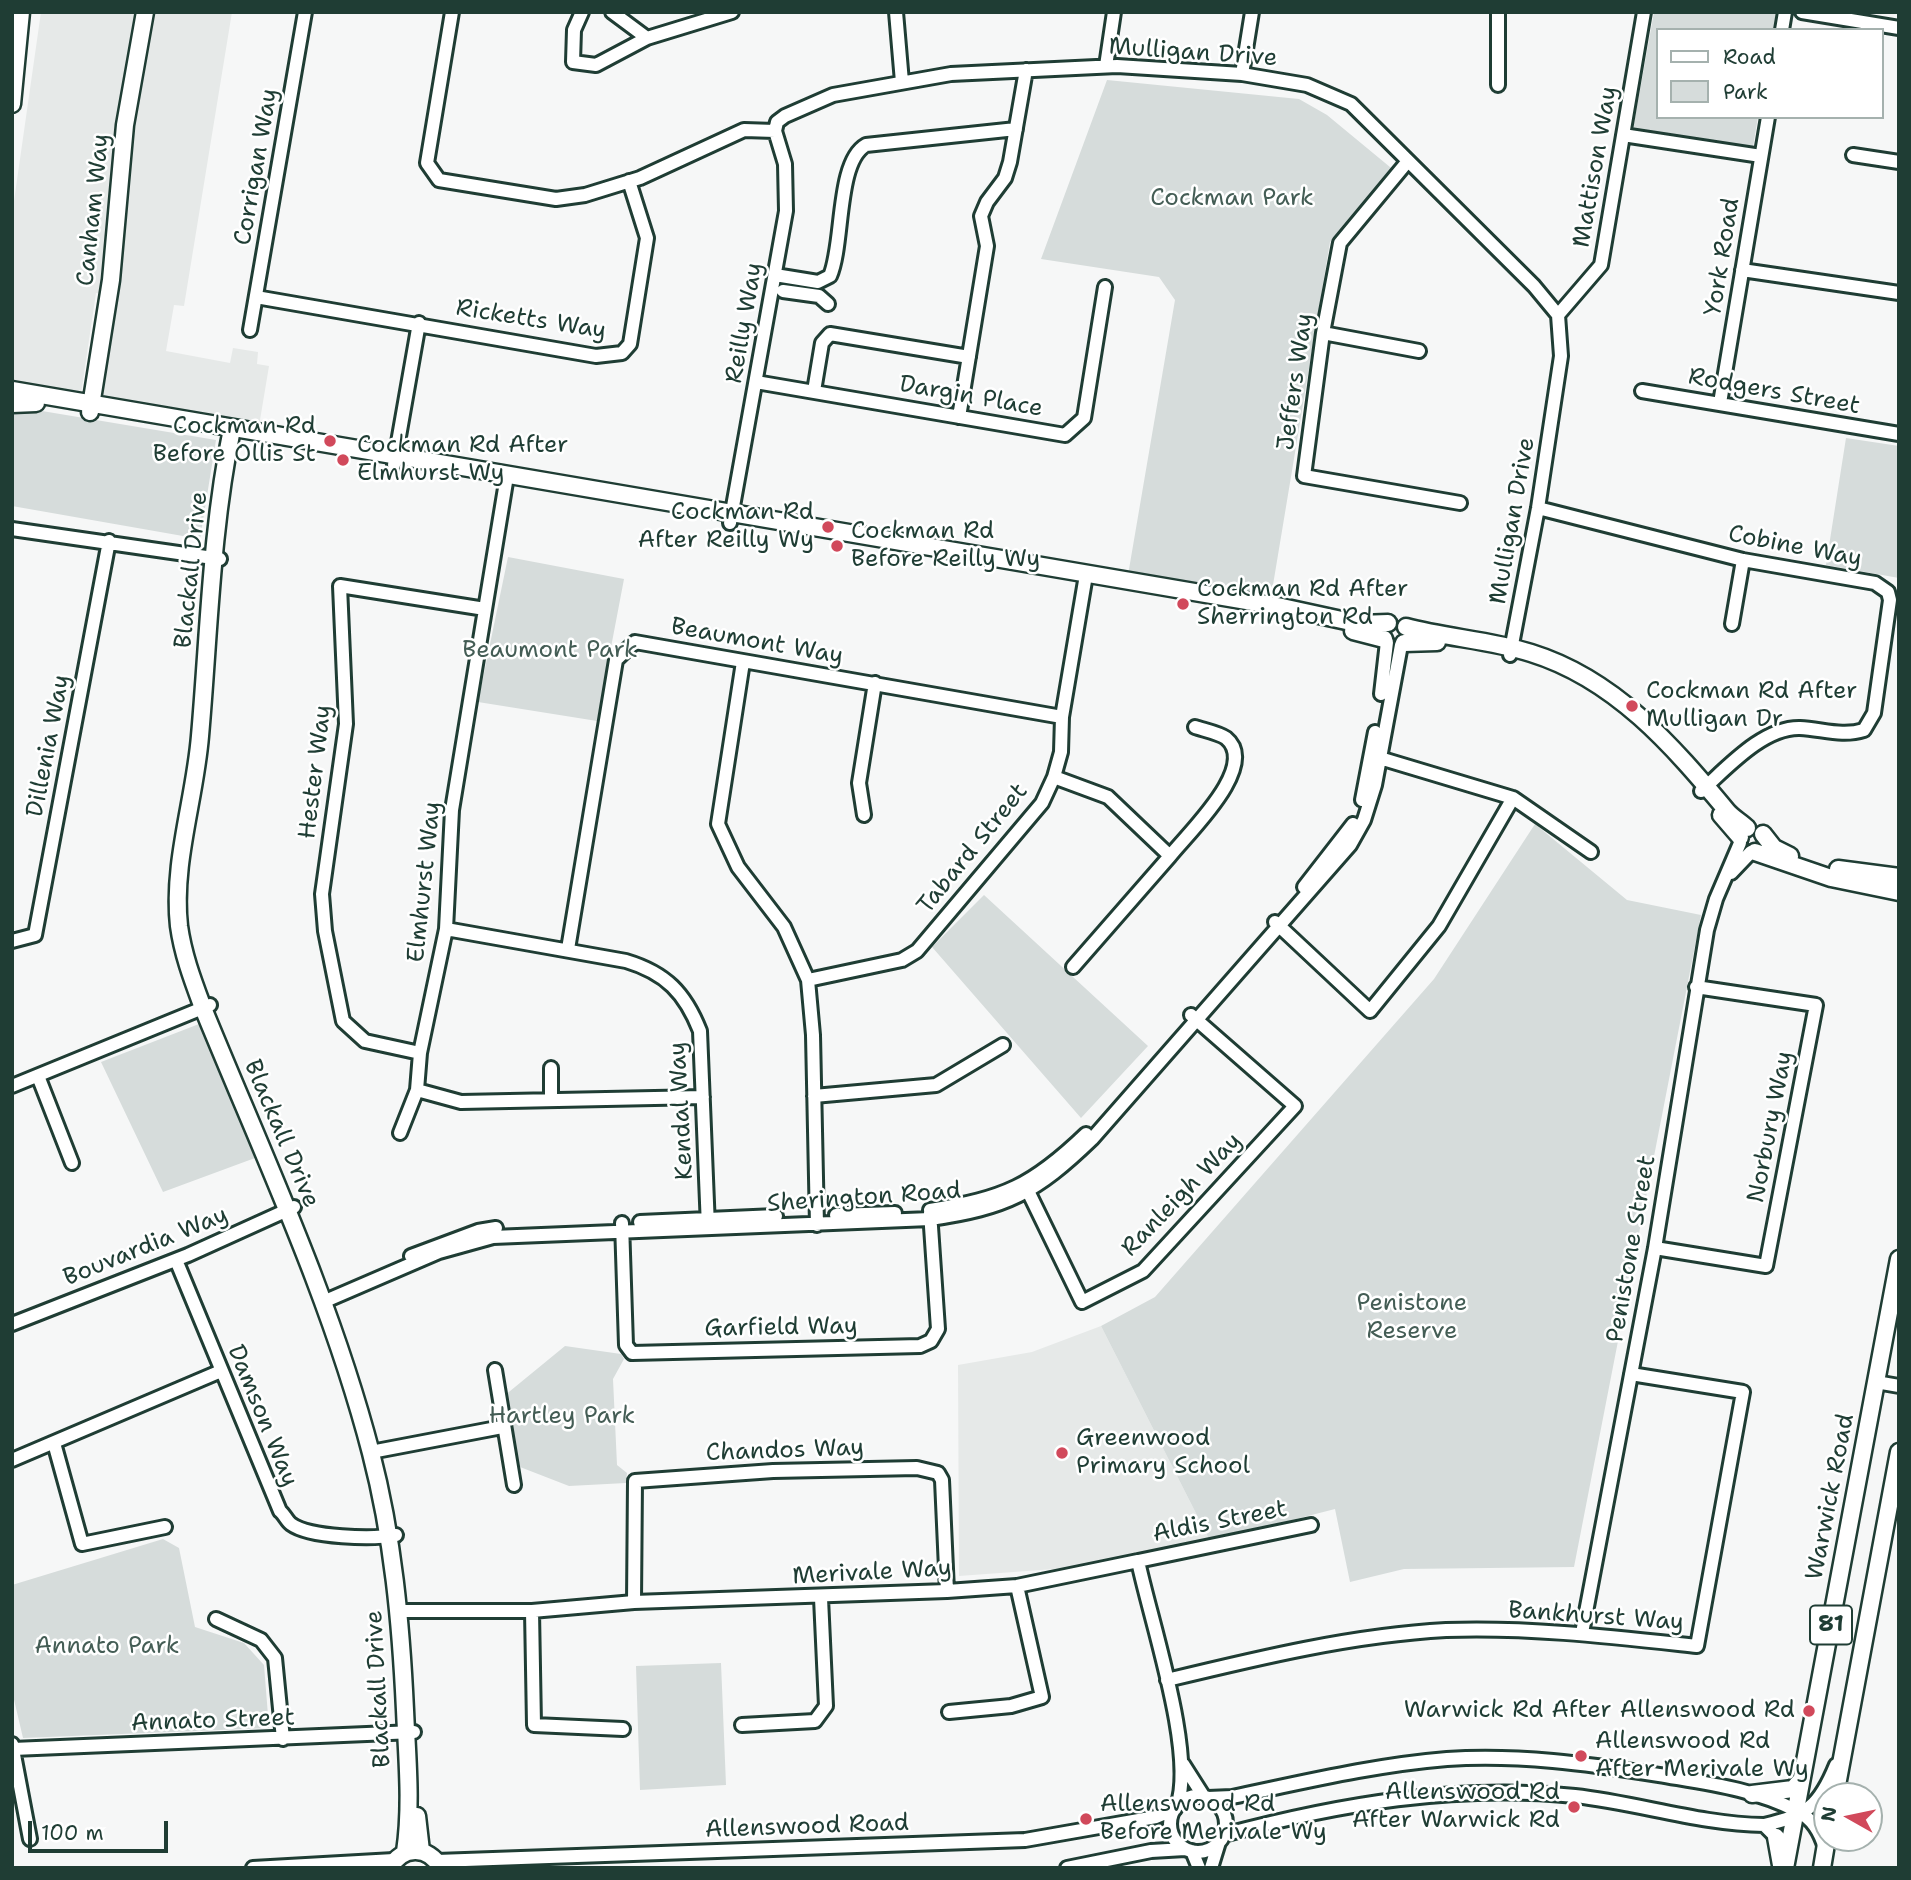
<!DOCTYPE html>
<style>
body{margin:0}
#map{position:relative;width:1911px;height:1880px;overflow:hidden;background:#f6f7f7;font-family:"Shantell Sans",sans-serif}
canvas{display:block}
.frame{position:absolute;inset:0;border:14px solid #1f3d34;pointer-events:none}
.legend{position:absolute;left:1656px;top:28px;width:228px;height:91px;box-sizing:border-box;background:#fff;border:2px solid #a5b1ae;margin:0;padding:9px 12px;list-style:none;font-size:21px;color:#1f3d34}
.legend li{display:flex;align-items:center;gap:14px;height:35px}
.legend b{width:35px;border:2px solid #a5b1ae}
.north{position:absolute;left:1813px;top:1782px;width:70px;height:70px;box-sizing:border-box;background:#fff;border:2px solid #a5b1ae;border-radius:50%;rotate:279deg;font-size:19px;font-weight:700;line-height:28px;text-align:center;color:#1f3d34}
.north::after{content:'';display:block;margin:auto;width:24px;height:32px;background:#d1495b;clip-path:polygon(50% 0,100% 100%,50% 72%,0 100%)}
.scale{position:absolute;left:28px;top:1821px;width:140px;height:32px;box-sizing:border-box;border:4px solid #1f3d34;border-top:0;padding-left:9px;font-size:21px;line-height:24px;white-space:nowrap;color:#1f3d34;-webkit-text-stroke:5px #fff;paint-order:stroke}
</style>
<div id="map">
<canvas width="1911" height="1880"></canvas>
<div class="frame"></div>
<ul class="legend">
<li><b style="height:9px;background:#fff"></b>Road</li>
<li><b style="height:19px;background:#d6dcdb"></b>Park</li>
</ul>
<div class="north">N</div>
<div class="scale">100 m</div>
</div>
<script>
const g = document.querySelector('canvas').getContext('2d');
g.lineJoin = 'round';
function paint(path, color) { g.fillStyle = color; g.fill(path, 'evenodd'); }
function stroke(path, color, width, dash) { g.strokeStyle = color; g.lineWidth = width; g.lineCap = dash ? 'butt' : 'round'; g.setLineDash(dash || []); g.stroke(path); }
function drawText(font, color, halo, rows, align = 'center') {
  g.font = font + ' "Shantell Sans",sans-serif'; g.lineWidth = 5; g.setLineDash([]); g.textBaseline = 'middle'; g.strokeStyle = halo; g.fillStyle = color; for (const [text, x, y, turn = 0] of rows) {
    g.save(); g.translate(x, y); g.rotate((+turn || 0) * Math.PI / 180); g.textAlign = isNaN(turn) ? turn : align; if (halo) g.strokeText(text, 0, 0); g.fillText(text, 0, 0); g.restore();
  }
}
paint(new Path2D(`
 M41 12H232L184 306 174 305 166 351 230 363 233 348 258 352 257 364 269 366 259 426 108 398 95 399 113 294 96 293 81 394 12 383V215Z
 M1101 1326 1210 1541 1109 1565 959 1576 958 1365 1032 1352Z`), '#e6e9e8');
paint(new Path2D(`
 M1654 12H1777L1774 30H1657V117H1758L1753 147 1633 129Z
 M1107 80 1299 99 1327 115 1396 172 1330 242 1271 597 1128 575 1175 300 1159 277 1041 259Z
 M12 406 216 440 200 539 12 506Z
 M1846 438 1899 446V578L1826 565Z
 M508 557 624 579 597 721 478 702Z
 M1535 824 1627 900 1701 915 1574 1567 1404 1569 1350 1582 1335 1509 1210 1541 1101 1326 1155 1297 1434 979Z
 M984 895 1148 1046 1081 1118 932 947Z
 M199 1024 255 1158 163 1192 101 1062Z
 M565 1346 621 1354 624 1359 613 1379 617 1465 627 1473 626 1483 569 1486 520 1467 504 1396Z
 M163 1539 179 1548 195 1627 244 1643 264 1665 269 1728 23 1738 12 1691V1585Z
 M721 1663 726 1785 640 1790 636 1666Z`), '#d6dcdb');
const minor = new Path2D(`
 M452 12 427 163 439 180 556 199 585 195 640 178 744 130 775 131 777 122 785 116 833 95 951 74 1117 66 1242 74 1307 85 1351 104 1534 286 1558 315 1561 356 1538 508 1510 655
 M582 12 574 30 573 62 596 65 647 38 732 12
 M612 12 647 38
 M896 12 902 82
 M1802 12 1899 28
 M1782 30 1785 12
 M1106 66 1114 12
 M1242 74 1252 12
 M1498 85V12
 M1623 135 1761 156
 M1853 155 1899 162
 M1408 161 1340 243 1323 333 1304 476 1460 503
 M1742 270 1899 293
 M775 275 818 282 830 276C844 244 836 162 866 145L1016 129
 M783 291 819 296 828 304
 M256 297 596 356 622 353 630 344 647 238 629 181
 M1558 315 1601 265 1644 12
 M250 330 305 12
 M1323 333 1419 351
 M756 382 1065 435 1084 418 1105 287
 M814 391 822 343 830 334 969 357
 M1642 391 1899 434
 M1720 403 1768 117
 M959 417 987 246 981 216 987 202 1005 178 1010 162 1026 70
 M394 465 419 323
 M507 476 452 810 446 929 420 1053 417 1090 461 1102 703 1097
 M1538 508 1743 560 1875 583 1888 592 1890 600 1874 713 1864 730C1842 737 1822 729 1800 728 1763 727 1727 768 1701 791
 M730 523 786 211 785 164 775 131
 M12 529 220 559
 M1732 624 1743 560
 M743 662 718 824 738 867 784 927 808 980 813 1035 817 1225
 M1381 694 1387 642
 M1373 756 1513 798 1591 852
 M1054 777 1108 797 1170 856 1073 967
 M1362 800 1375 732
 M864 815 859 783 875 683
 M1170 856C1188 833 1260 766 1226 738 1219 733 1204 730 1195 727
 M1731 873 1751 852
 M1304 887 1353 824
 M1275 922 1370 1011 1439 926 1513 798
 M446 929 626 961C666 973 685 993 700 1031L708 1227
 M12 941 35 935 109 541
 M568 949 616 660 635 642 1062 717
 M808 980 902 960 917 951 1042 803 1054 777 1061 752 1062 717 1086 575
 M420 1053 365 1041 343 1021 325 931 322 894 346 724 340 586 485 609
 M551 1068V1100
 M38 1076 72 1163
 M12 1086 210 1005
 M814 1096 936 1085 1003 1045
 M400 1133 417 1090
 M1026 1187 1082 1302 1143 1271 1295 1106 1191 1015
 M930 1210C1004 1198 1032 1186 1086 1134
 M836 1215 895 1213
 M640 1222 776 1216
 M622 1223 626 1345 632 1353 920 1346 931 1341 938 1329 930 1212
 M1655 1248 1766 1266 1816 1005 1696 987
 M411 1256 478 1231 496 1228
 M176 1260 280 1511C284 1514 287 1521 291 1524 310 1538 373 1539 396 1535
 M323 1302 439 1252 493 1237 930 1219C1007 1208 1036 1193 1092 1139L1350 845 1364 820 1375 785 1401 645
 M12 1324 188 1255 294 1207
 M495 1370 514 1485
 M1876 1382 1899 1386
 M54 1443 82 1544 165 1527
 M371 1452 502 1427
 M12 1460 221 1371
 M1138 1561 1311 1525
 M634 1602 635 1481 773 1471 917 1468 938 1473 942 1480 947 1591
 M398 1611H532L634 1602 947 1591 1017 1586 1138 1561C1150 1619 1196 1754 1177 1806
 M532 1611 534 1725 623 1729
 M216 1619 261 1640 275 1658 283 1739
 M1582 1633 1655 1248 1707 930 1716 899 1740 843
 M1167 1680C1258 1658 1353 1635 1446 1630 1530 1627 1614 1637 1697 1646L1743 1392 1631 1374
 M949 1712 1011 1706 1042 1697 1017 1586
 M742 1725 815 1721 826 1706 821 1598
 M12 1744 30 1839
 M13 1749 414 1732
 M1183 1764 1204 1797
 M1170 1824a28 28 0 1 1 56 0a28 28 0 1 1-56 0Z
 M1208 1798 1232 1797C1304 1782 1374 1765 1447 1759 1518 1754 1588 1764 1659 1775 1705 1783 1755 1789 1797 1811 1813 1819 1820 1832 1825 1848
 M1764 1825C1807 1815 1819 1807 1836 1765
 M1223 1835C1339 1804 1455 1784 1575 1796 1638 1803 1700 1824 1764 1825L1776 1837
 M1192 1851 1199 1868
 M437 1861 1025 1840 1156 1817 1175 1809
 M253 1868 394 1860
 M1067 1868 1151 1851 1185 1849
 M1211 1868 1219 1842`);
const major = new Path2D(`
 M12 104 21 12
 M12 390 1282 607 1360 624 1388 623
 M12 404 36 403
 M90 412 111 280 125 125 145 12
 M232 429C211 530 209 634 200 736 195 799 172 863 179 926 183 955 193 981 203 1008 263 1155 331 1299 371 1453 393 1537 401 1624 405 1710 407 1757 412 1805 405 1852
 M1406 627C1447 638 1490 640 1531 653 1615 679 1672 745 1727 811 1733 818 1741 822 1747 828
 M1353 631 1384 639
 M1404 643 1437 642
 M1721 815 1740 837
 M1763 834 1774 848 1790 856
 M1755 852 1831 878 1899 892
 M1838 869 1899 877
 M1752 1794 1793 1789 1801 1780
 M1835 1796 1899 1452
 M417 1816 421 1851
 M1776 1837 1781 1865
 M390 1868C402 1846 428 1845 441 1868
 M1785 1868 1899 1259
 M1822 1868 1827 1838`);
stroke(minor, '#1f3d34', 18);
stroke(major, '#1f3d34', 21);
stroke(minor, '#fff', 12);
stroke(major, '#fff', 16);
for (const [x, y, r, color] of [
 [330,441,7,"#d1495b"],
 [343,460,7,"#d1495b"],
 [828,527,7,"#d1495b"],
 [837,546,7,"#d1495b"],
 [1183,604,7,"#d1495b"],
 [1632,706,7,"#d1495b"],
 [1062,1453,7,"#d1495b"],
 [1809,1711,7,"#d1495b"],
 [1581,1756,7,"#d1495b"],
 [1574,1807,7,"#d1495b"],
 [1086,1819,7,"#d1495b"]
]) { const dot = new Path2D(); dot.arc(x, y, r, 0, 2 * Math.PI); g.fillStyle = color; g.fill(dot); stroke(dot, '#fff', 2.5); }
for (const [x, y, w] of [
 [1831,1625,42]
]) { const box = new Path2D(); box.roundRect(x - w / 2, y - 19.5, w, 39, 5); g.fillStyle = '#fff'; g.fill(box); stroke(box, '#1f3d34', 2); }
drawText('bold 23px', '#1f3d34', null, [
 ["81",1831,1625]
]);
drawText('24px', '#1f3d34', '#fff', [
 ["Mulligan Drive",1193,53,4],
 ["Corrigan Way",257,167,-80],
 ["Mattison Way",1596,167,-80],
 ["Canham Way",94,210,-84],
 ["York Road",1723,257,-81],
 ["Ricketts Way",531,320,9],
 ["Reilly Way",745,323,-80],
 ["Jeffers Way",1296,382,-82],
 ["Rodgers Street",1774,392,10],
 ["Dargin Place",971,397,10],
 ["Mulligan Drive",1513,521,-80],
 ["Cobine Way",1795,547,11],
 ["Blackall Drive",192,570,-84],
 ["Beaumont Way",757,642,10],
 ["Dillenia Way",49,746,-79],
 ["Hester Way",316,772,-83],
 ["Tabard Street",973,849,-51],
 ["Elmhurst Way",425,882,-84],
 ["Kendal Way",682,1111,-93],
 ["Norbury Way",1771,1127,-79],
 ["Blackall Drive",281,1134,67],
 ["Ranleigh Way",1182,1195,-46],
 ["Sherington Road",864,1198,-4],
 ["Bouvardia Way",146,1247,-22],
 ["Penistone Street",1632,1249,-80],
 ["Garfield Way",781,1328,-1],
 ["Damson Way",262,1416,68],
 ["Chandos Way",785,1451,-2],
 ["Warwick Road",1831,1497,-79],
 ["Aldis Street",1220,1522,-11],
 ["Merivale Way",872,1573,-3],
 ["Bankhurst Way",1596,1617,4],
 ["Blackall Drive",379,1689,-93],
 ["Annato Street",213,1721,-2],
 ["Allenswood Road",807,1827,-2]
]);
drawText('24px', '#445d55', '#fff', [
 ["Cockman Park",1232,199],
 ["Beaumont Park",550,651],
 ["Penistone",1412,1304],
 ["Reserve",1412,1332],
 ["Hartley Park",562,1417],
 ["Annato Park",107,1647]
]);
drawText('24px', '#1f3d34', '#fff', [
 ["Cockman Rd",316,427,"right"],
 ["Before Ollis St",316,455,"right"],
 ["Cockman Rd After",357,446],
 ["Elmhurst Wy",357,474],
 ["Cockman Rd",814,513,"right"],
 ["After Reilly Wy",814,541,"right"],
 ["Cockman Rd",851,532],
 ["Before Reilly Wy",851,560],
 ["Cockman Rd After",1197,590],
 ["Sherrington Rd",1197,618],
 ["Cockman Rd After",1646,692],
 ["Mulligan Dr",1646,720],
 ["Greenwood",1076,1439],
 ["Primary School",1076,1467],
 ["Warwick Rd After Allenswood Rd",1795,1711,"right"],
 ["Allenswood Rd",1595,1742],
 ["After Merivale Wy",1595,1770],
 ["Allenswood Rd",1560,1793,"right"],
 ["After Warwick Rd",1560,1821,"right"],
 ["Allenswood Rd",1100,1805],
 ["Before Merivale Wy",1100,1833]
], 'left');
</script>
